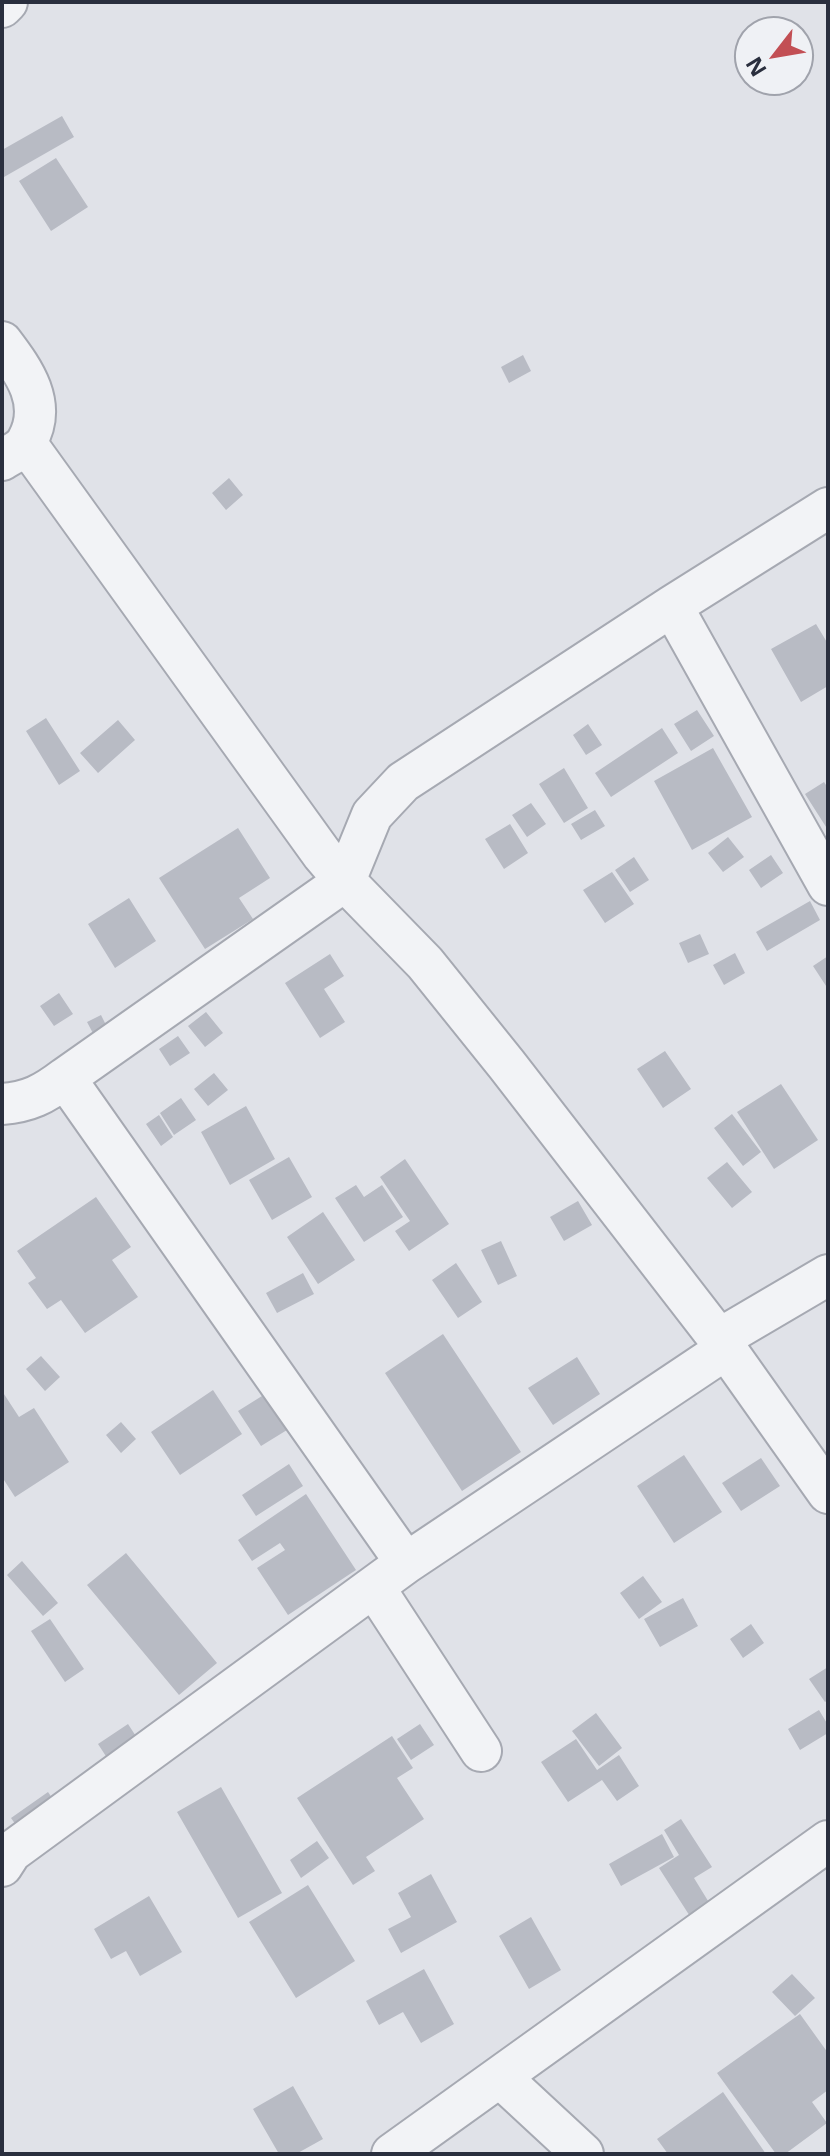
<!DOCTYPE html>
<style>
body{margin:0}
#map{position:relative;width:830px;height:2156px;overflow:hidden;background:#e0e2e8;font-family:"Open Sans",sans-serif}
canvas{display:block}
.frame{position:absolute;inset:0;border:4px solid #2a2f3e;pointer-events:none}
.north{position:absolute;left:734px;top:16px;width:80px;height:80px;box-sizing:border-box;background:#eff1f5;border:2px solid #a0a3ac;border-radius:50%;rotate:239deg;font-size:22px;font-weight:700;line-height:32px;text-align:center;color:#2a2f3e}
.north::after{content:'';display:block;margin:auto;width:28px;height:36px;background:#c24f54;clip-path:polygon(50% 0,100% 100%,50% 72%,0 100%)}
</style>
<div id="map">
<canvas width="830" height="2156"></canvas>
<div class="frame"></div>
<div class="north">N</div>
</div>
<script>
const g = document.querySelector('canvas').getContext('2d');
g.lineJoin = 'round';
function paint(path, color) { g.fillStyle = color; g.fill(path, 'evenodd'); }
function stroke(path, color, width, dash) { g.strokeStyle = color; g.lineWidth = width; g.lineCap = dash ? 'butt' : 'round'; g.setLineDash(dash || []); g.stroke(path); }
paint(new Path2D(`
 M62 116 74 137 4 177 2 150Z
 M56 158 88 207 51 231 19 181Z
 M523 355 531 371 509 383 501 367Z
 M229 478 243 495 226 510 212 493Z
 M816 624 828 644V686L801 702 771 649Z
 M697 710 714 736 691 751 674 724Z
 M46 718 80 771 59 785 26 731Z
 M118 720 135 740 98 773 80 753Z
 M588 724 602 745 586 755 573 735Z
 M662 728 678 753 611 797 595 773Z
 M713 748 752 817 692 850 654 781Z
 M564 768 588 808 564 823 539 784Z
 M824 782 828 788V830L805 794Z
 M531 803 546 824 527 837 512 815Z
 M595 810 605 826 581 840 571 824Z
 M510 824 528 853 504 869 485 839Z
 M238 828 270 878 239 898 253 919 205 949 159 878Z
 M728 837 744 857 723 872 708 853Z
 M771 855 783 873 761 888 749 870Z
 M634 857 649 880 630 892 615 870Z
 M612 872 634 904 605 923 583 890Z
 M129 898 156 941 115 968 88 924Z
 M810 901 820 920 767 951 756 932Z
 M700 934 709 954 688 963 679 943Z
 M735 953 745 973 724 985 713 965Z
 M330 954 344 976 324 989 345 1022 320 1038 285 983Z
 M828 956V989L813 966Z
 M59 993 73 1014 54 1026 40 1006Z
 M206 1012 223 1033 205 1047 188 1026Z
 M101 1015 109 1031 95 1037 87 1022Z
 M178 1036 190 1053 170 1066 159 1049Z
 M665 1051 691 1089 663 1108 637 1069Z
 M214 1073 228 1090 208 1106 194 1089Z
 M781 1084 818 1140 774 1169 737 1112Z
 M181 1098 196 1120 174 1135 160 1113Z
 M246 1106 275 1159 230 1185 201 1132Z
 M732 1114 761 1152 743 1166 714 1128Z
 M159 1115 173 1137 161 1146 146 1124Z
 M289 1157 312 1197 272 1220 249 1180Z
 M405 1159 449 1224 409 1251 395 1231 410 1221 380 1177Z
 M727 1162 752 1192 732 1208 707 1178Z
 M356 1185 364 1197 382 1185 403 1217 364 1242 335 1198Z
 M96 1197 131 1247 112 1260 138 1297 85 1333 61 1300 47 1309 28 1283 36 1278 17 1251Z
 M578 1201 592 1225 564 1241 550 1217Z
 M323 1212 355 1260 318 1284 287 1237Z
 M501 1241 517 1276 498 1285 481 1250Z
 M456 1263 482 1302 458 1318 432 1280Z
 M303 1273 314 1294 277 1313 266 1293Z
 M443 1334 521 1452 462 1491 385 1373Z
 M41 1356 60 1377 45 1391 26 1369Z
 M577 1357 600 1394 553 1425 528 1388Z
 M286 1381 297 1398 275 1412 287 1430 261 1446 238 1411Z
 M213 1390 242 1434 180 1475 151 1432Z
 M2 1391 19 1417 34 1408 69 1462 15 1497 2 1477Z
 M121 1422 136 1439 121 1453 106 1435Z
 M684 1455 722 1512 674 1543 637 1486Z
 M761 1458 780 1486 741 1511 722 1483Z
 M289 1464 303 1486 256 1516 242 1495Z
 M306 1494 356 1570 288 1615 257 1568 285 1550 280 1543 252 1561 238 1540Z
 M126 1553 217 1663 179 1695 87 1585Z
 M22 1561 58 1603 43 1616 7 1575Z
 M643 1576 662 1602 639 1619 620 1593Z
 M683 1598 698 1626 660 1647 644 1619Z
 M50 1619 84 1669 65 1682 31 1631Z
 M751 1624 764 1643 743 1658 730 1639Z
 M828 1667V1700L825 1702 809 1679Z
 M819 1710 828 1725V1733L800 1750 788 1729Z
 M596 1713 622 1748 599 1766 572 1731Z
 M128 1724 143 1747 113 1767 98 1744Z
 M420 1724 434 1745 411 1760 397 1739Z
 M392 1736 413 1768 397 1778 424 1819 366 1857 375 1871 353 1885 297 1798Z
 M576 1739 597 1770 619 1755 639 1786 617 1801 602 1780 568 1802 541 1762Z
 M221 1787 282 1893 238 1918 177 1812Z
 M48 1792 65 1817 28 1842 11 1818Z
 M681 1819 712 1867 694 1878 713 1909 693 1921 659 1868 679 1855 664 1830Z
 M662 1834 674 1857 621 1886 609 1864Z
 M317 1841 329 1858 301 1878 290 1860Z
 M431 1874 457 1922 401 1953 388 1929 411 1917 398 1893Z
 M308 1885 355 1961 296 1998 249 1922Z
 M149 1896 182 1952 140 1976 126 1951 111 1959 94 1929Z
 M531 1917 561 1970 529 1989 499 1936Z
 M424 1969 454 2024 421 2043 403 2012 379 2025 366 2001Z
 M792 1974 815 1998 795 2016 772 1992Z
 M800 2014 828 2053V2090L812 2102 827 2123 785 2154H776L717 2073Z
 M293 2086 323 2139 296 2154H279L253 2109Z
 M723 2092 766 2154H668L657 2139Z`), '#b8bbc4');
const street = new Path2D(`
 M2 7 7 2
 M2 342C24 371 48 404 27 441 23 449 10 455 2 460
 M26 443 322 854 345 881 425 963 507 1065 719 1339 828 1493
 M672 606 828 885
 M65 1078 345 881 372 815 403 782 672 606 828 508
 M2 1104C29 1102 44 1094 65 1078L406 1563
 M719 1339 828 1275
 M374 1587 481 1751
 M2 1866 11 1852 406 1563 726 1349
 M500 2077 583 2154
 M392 2154 828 1841`);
stroke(street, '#a6a9b2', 44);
stroke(street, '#f2f3f6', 40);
</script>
